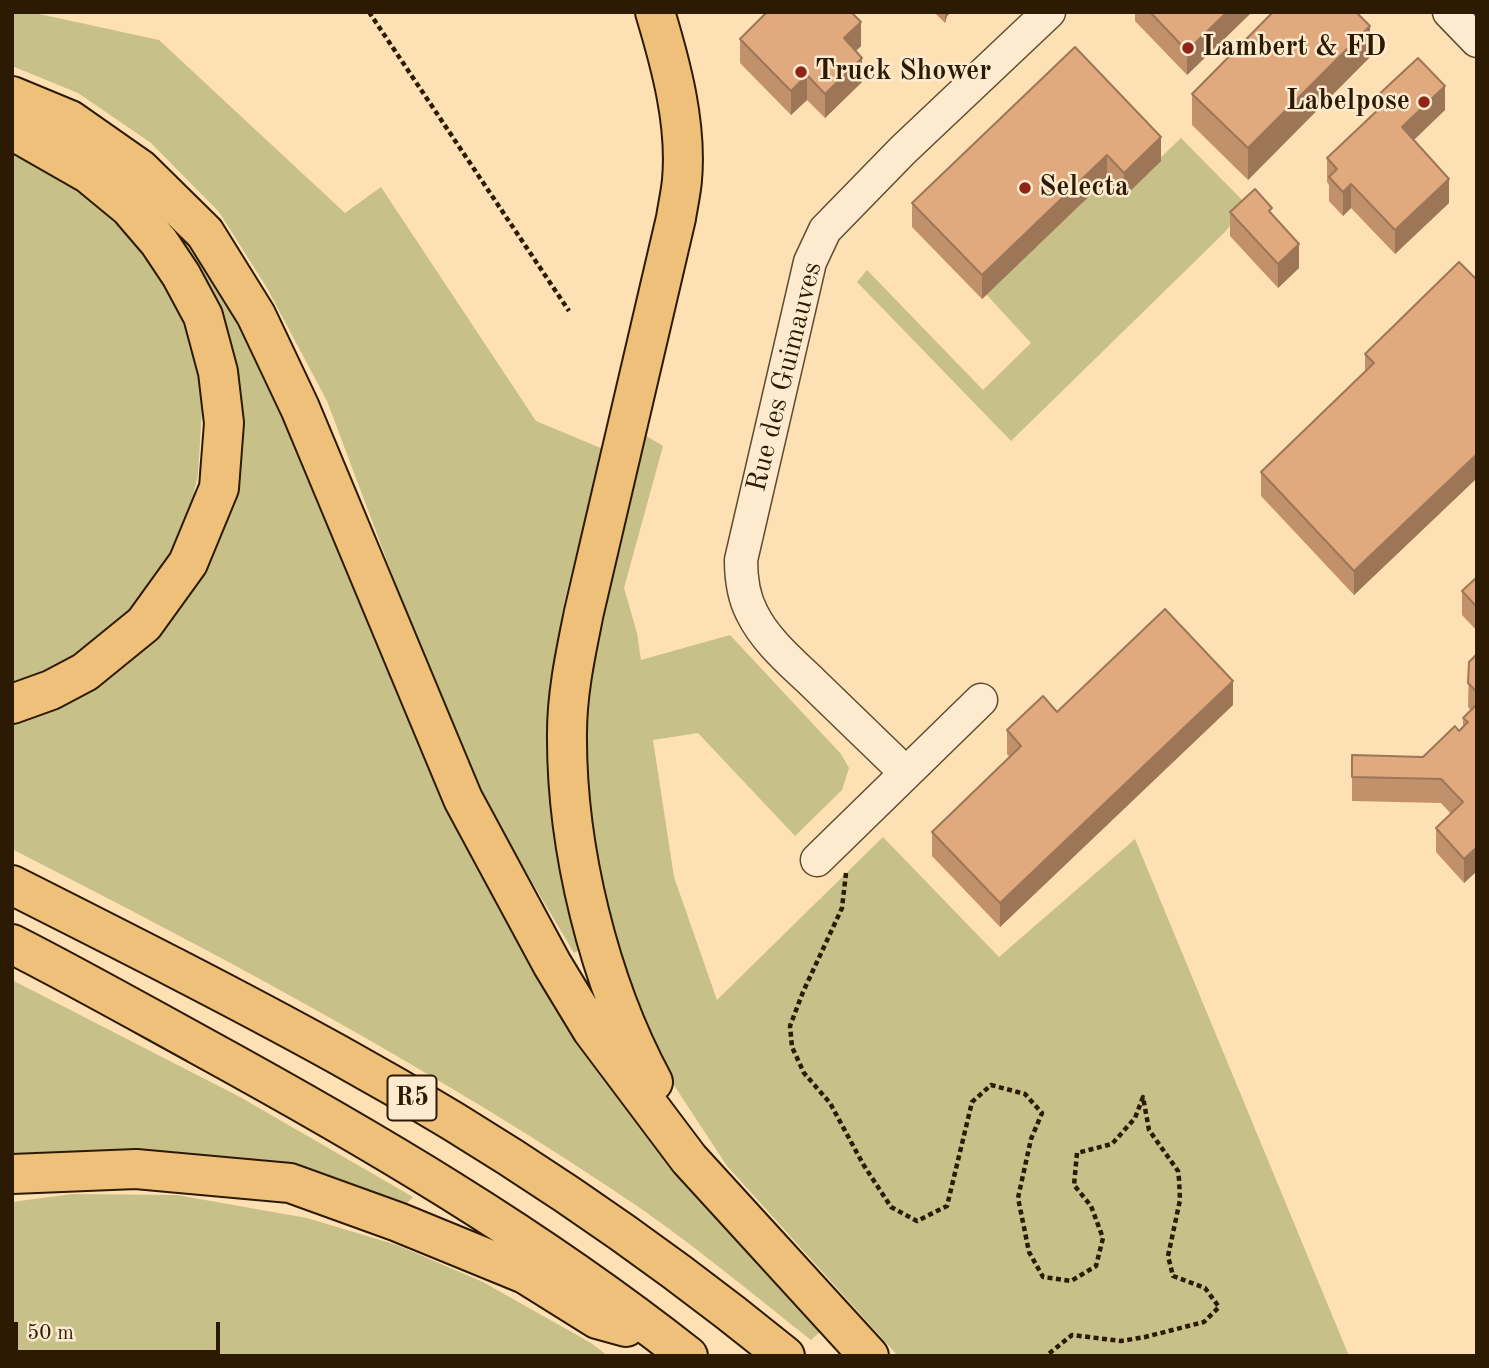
<!DOCTYPE html>
<style>
body{margin:0}
#map{position:relative;width:1489px;height:1368px;overflow:hidden;background:#fee0b5;font-family:"Old Standard TT",serif}
canvas{display:block}
.frame{position:absolute;inset:0;border:14px solid #2c1b02;pointer-events:none}
.scale{position:absolute;left:14px;top:1322px;width:206px;height:32px;box-sizing:border-box;border:4px solid #2c1b02;border-top:0;padding-left:9px;font-size:21px;line-height:24px;white-space:nowrap;color:#2c1b02;-webkit-text-stroke:5px #feebcf;paint-order:stroke}
</style>
<div id="map">
<canvas width="1489" height="1368"></canvas>
<div class="frame"></div>
<div class="scale">50 m</div>
</div>
<script>
const g = document.querySelector('canvas').getContext('2d');
g.lineJoin = 'round';
function paint(path, color) { g.fillStyle = color; g.fill(path, 'evenodd'); }
function stroke(path, color, width, dash) { g.strokeStyle = color; g.lineWidth = width; g.lineCap = dash ? 'butt' : 'round'; g.setLineDash(dash || []); g.stroke(path); }
function drawText(font, color, halo, rows, align = 'center') {
  g.font = font + ' "Old Standard TT",serif'; g.lineWidth = 5; g.setLineDash([]); g.textBaseline = 'middle'; g.strokeStyle = halo; g.fillStyle = color; for (const [text, x, y, turn = 0] of rows) {
    g.save(); g.translate(x, y); g.rotate((+turn || 0) * Math.PI / 180); g.textAlign = isNaN(turn) ? turn : align; if (halo) g.strokeText(text, 0, 0); g.fillText(text, 0, 0); g.restore();
  }
}
paint(new Path2D(`
 M12 12H30L159 40 345 213 381 187 536 421 603 449 564 603 552 676 550 744 583 948 574 953 516 855 454 739 327 401 267 288 219 212 151 143 78 93 12 66Z
 M1181 138 1247 205 1224 233 1011 441 857 282 867 270 983 390 1031 343 985 293 1112 174 1127 190Z
 M12 150 88 197 130 238 170 291 197 356 202 411 198 474 185 535 119 628 59 671 12 689Z
 M138 195 189 234 226 291 319 486 668 1158 747 1253 820 1332 811 1340C755 1296 699 1249 640 1208 440 1072 227 959 12 849V724L80 697 127 665 171 620 203 568 237 407Z
 M643 434 663 446 624 588 637 633 641 660 730 635 841 754 849 768 842 790 795 836 698 733 653 740 674 877 717 1000 883 837 999 957 1135 839 1349 1356H898L727 1166 658 1061 623 990 583 798 584 694Z
 M12 980 240 1097 413 1197 403 1207 12 1164Z
 M72 1194 177 1195 307 1218 397 1245 483 1282 591 1343 608 1356H12V1202Z`), '#c7c088');
const minor = new Path2D(`
 M1449 12 1477 41
 M906 773C875 743 844 713 812 682 791 662 765 640 752 613 743 596 741 578 741 560L810 262 825 230 903 150 1049 12
 M817 860 981 700`);
const highway = new Path2D(`
 M12 96 70 120 140 169 205 233 256 315 300 408 463 799 552 964 592 1030 689 1159 869 1356
 M12 130 89 174 129 207 159 242 181 275 203 316 218 372 224 423 219 488 188 563 144 624 85 672 51 690 12 704
 M12 885C121 940 230 995 337 1054 495 1141 645 1242 785 1356
 M12 944C75 976 137 1011 199 1045 369 1138 536 1236 688 1356
 M653 1082C599 982 566 847 567 733 567 692 576 652 584 612L676 218C678 205 681 192 682 180 687 124 671 65 655 12
 M12 1174 136 1169 290 1183 398 1222 525 1274 597 1319 626 1327`);
stroke(minor, '#604c2f', 35);
stroke(highway, '#2c1b02', 42);
stroke(new Path2D(`
 M369 12 569 311
 M846 873 842 908 803 992 790 1026 792 1047 804 1073 830 1103 863 1164 891 1207 917 1221 947 1206 972 1102 991 1085 1025 1094 1042 1113 1031 1139 1018 1198 1029 1252 1043 1277 1071 1281 1096 1266 1103 1238 1091 1206 1074 1185 1077 1153 1112 1144 1135 1118 1143 1097 1149 1130 1178 1171 1179 1179 1180 1200 1168 1256 1173 1276 1205 1288 1219 1307 1204 1322 1145 1337 1121 1341 1072 1335 1046 1356`), '#2c1b02', 4.5, [5, 3.5]);
stroke(minor, '#feebcf', 32);
stroke(highway, '#efc07a', 38);
paint(new Path2D(`
 M934 12H951L947 16 945 23Z
 M1135 12H1252L1187 75 1135 21Z
 M740 39 861 46 856 51 862 82 825 118 807 100 791 115 740 63Z
 M1075 47 1161 161 1124 197 1107 179 982 299 912 227V203Z
 M1370 57 1248 180 1192 125V94Z
 M1375 98 1445 110 1414 140 1449 203 1395 254 1351 208 1343 216 1329 201V185L1327 182V158L1375 113Z
 M1230 212 1272 214 1299 268 1278 288 1230 236Z
 M1477 280V478L1354 595 1261 496V472L1365 371V354Z
 M1477 577V631L1462 615V591Z
 M1477 654V871L1464 883 1436 852V828L1451 814 1441 803 1352 801V755L1423 757 1459 731 1463 726V718L1471 710 1468 707 1469 662Z
 M1233 705 1000 927 932 856V832L1010 757 1007 754V730L1057 712Z`), '#c1916c');
paint(new Path2D(`
 M945 12H951L947 16 945 23Z
 M1227 12H1252L1187 75V51Z
 M861 22V46L844 62V38Z
 M1370 26V57L1248 180V148Z
 M862 58V82L825 118V94Z
 M807 75V100L791 115V91Z
 M1445 86V110L1402 151V127Z
 M1161 137V161L1124 197V173Z
 M1107 155V179L982 299V275Z
 M1449 179V203L1395 254V230Z
 M1351 184V208L1343 216V192Z
 M1299 244V268L1278 288V264Z
 M1477 454V478L1354 595V571Z
 M1233 681V705L1000 927V903Z
 M1477 847V871L1464 883V859Z`), '#9d7658');
const building = new Path2D(`
 M767 12H851L861 22 844 38 862 58 825 94 807 75 791 91 740 39Z
 M1150 12H1227L1187 51Z
 M1273 12H1356L1370 26 1248 148 1192 94Z
 M1075 47 1161 137 1124 173 1107 155 982 275 912 203Z
 M1418 58 1445 86 1402 127 1449 179 1395 230 1351 184 1343 192 1329 177 1337 169 1327 158 1382 106 1375 98Z
 M1255 189 1272 208 1269 211 1299 244 1278 264 1230 212Z
 M1459 262 1477 280V454L1354 571 1261 472 1374 363 1365 354Z
 M1477 577V607L1462 591Z
 M1165 609 1233 681 1000 903 932 832 1021 746 1007 730 1043 696 1057 712Z
 M1477 654V692L1468 683 1469 662Z
 M1477 704V847L1464 859 1436 828 1463 802 1441 779 1352 777V755L1423 757 1455 726 1459 731 1468 722 1463 718Z`);
paint(building, '#e0a97e');
stroke(building, '#9d7658', 2);
for (const [x, y, r, color] of [
 [1188,48,7,"#8f2418"],
 [801,72,7,"#8f2418"],
 [1424,102,7,"#8f2418"],
 [1025,188,7,"#8f2418"]
]) { const dot = new Path2D(); dot.arc(x, y, r, 0, 2 * Math.PI); g.fillStyle = color; g.fill(dot); stroke(dot, '#feebcf', 2.5); }
for (const [x, y, w] of [
 [412,1098,49]
]) { const box = new Path2D(); box.roundRect(x - w / 2, y - 22.5, w, 45, 5); g.fillStyle = '#feebcf'; g.fill(box); stroke(box, '#2c1b02', 2); }
drawText('bold 26px', '#2c1b02', null, [
 ["R5",412,1098]
]);
drawText('bold 28px', '#2c1b02', '#feebcf', [
 ["Lambert & FD",1202,48],
 ["Truck Shower",815,72],
 ["Labelpose",1410,102,"right"],
 ["Selecta",1039,188]
], 'left');
drawText('28px', '#2c1b02', '#feebcf', [
 ["Rue des Guimauves",785,377,-76]
]);
</script>
